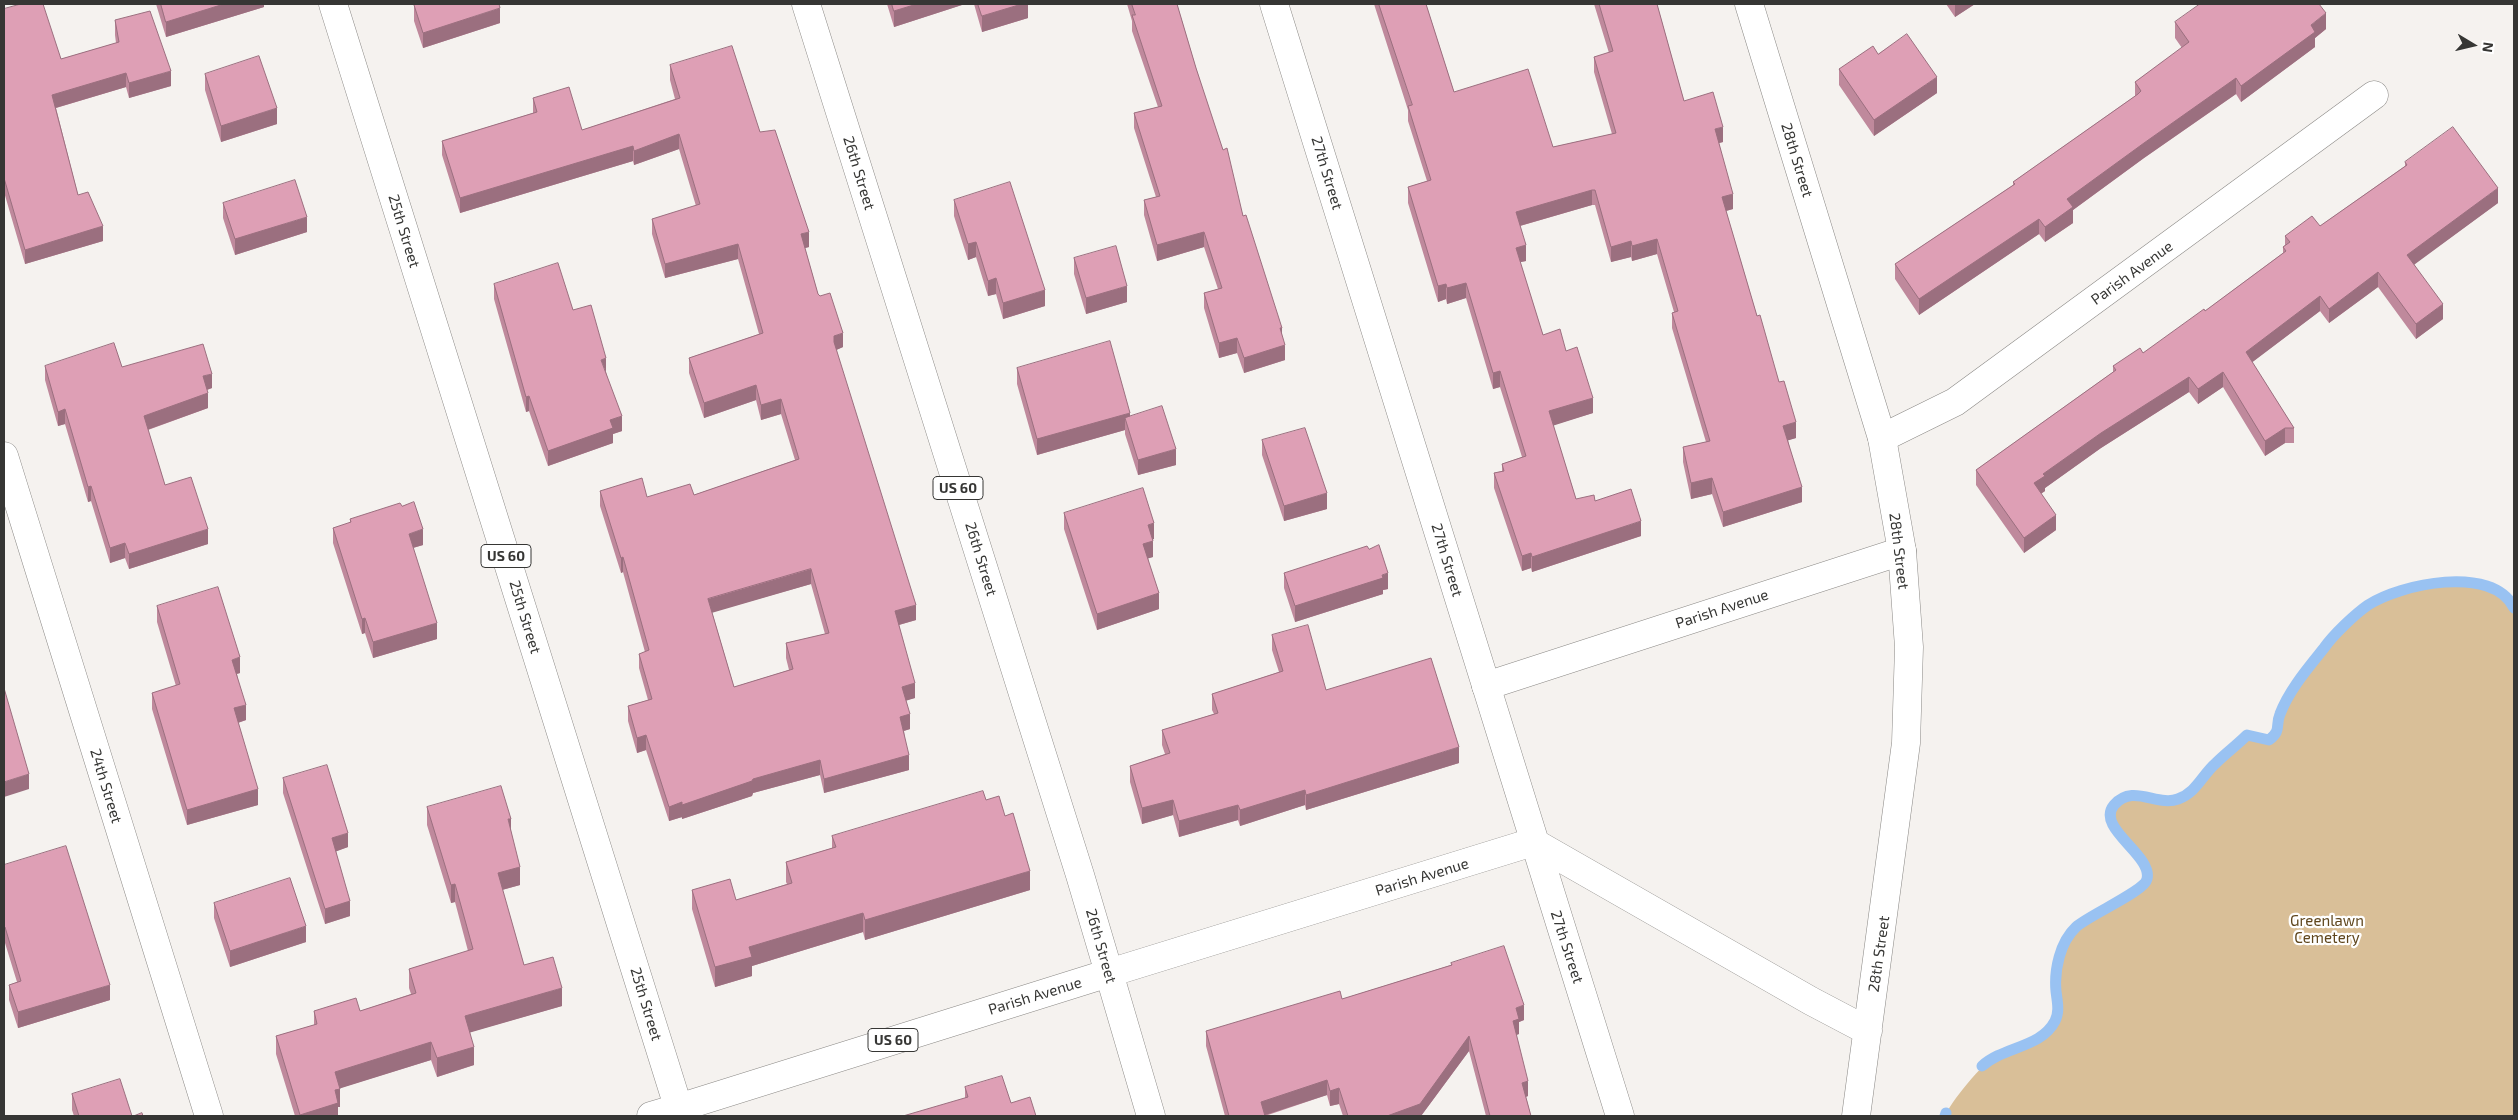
<!DOCTYPE html>
<style>
body{margin:0}
#map{position:relative;width:2518px;height:1120px;overflow:hidden;background:#f5f2ef;font-family:"Exo 2",sans-serif}
canvas{display:block}
.frame{position:absolute;inset:0;border:5px solid #363634;pointer-events:none}
.north{position:absolute;left:2448px;top:20px;width:50px;height:50px;-webkit-text-stroke:4px #fff;paint-order:stroke;rotate:99deg;font-size:14px;font-weight:700;line-height:20px;text-align:center;color:#363634}
.north::after{content:'';display:block;margin:auto;width:18px;height:22px;background:#363634;clip-path:polygon(50% 0,100% 100%,50% 72%,0 100%)}
</style>
<div id="map">
<canvas width="2518" height="1120"></canvas>
<div class="frame"></div>
<div class="north">N</div>
</div>
<script>
const g = document.querySelector('canvas').getContext('2d');
g.lineJoin = 'round';
function paint(path, color) { g.fillStyle = color; g.fill(path, 'evenodd'); }
function stroke(path, color, width, dash) { g.strokeStyle = color; g.lineWidth = width; g.lineCap = dash ? 'butt' : 'round'; g.setLineDash(dash || []); g.stroke(path); }
function drawText(font, color, halo, rows, align = 'center') {
  g.font = font + ' "Exo 2",sans-serif'; g.lineWidth = 4.5; g.setLineDash([]); g.textBaseline = 'middle'; g.strokeStyle = halo; g.fillStyle = color; for (const [text, x, y, turn = 0] of rows) {
    g.save(); g.translate(x, y); g.rotate((+turn || 0) * Math.PI / 180); g.textAlign = isNaN(turn) ? turn : align; if (halo) g.strokeText(text, 0, 0); g.fillText(text, 0, 0); g.restore();
  }
}
paint(new Path2D(`
 M2425 583C2455 584 2498 576 2514 608V1116H1945C1950 1103 1983 1062 1996 1056 2013 1047 2036 1045 2049 1029 2060 1016 2057 1005 2056 990 2055 973 2058 953 2067 938 2078 920 2103 909 2122 899 2128 896 2137 893 2142 888 2169 864 2092 830 2115 805 2134 783 2157 807 2178 799 2197 792 2203 775 2216 763 2226 753 2237 744 2247 735L2270 740 2276 735 2279 726 2278 717 2291 693 2325 646 2368 605 2411 586Z`), '#d9bf98');
stroke(new Path2D(`
 M1982 1066C2004 1046 2041 1048 2055 1021 2060 1011 2057 1001 2056 991 2054 970 2060 942 2076 927 2089 915 2145 891 2147 879 2153 855 2095 828 2114 805 2133 783 2157 807 2178 799 2197 792 2202 775 2216 763 2226 753 2237 745 2247 735L2269 740C2282 730 2275 726 2280 714 2289 690 2308 668 2324 648 2333 635 2355 614 2368 605 2400 584 2493 564 2514 608
 M1945 1116 1946 1113`), '#99c2f2', 11);
const minor = new Path2D(`
 M1882 438 1955 402 2374 95
 M4 456 209 1116
 M1486 686 1902 551
 M651 1116 678 1108
 M1151 1116 1109 973 1533 842`);
const major = new Path2D(`
 M333 4 681 1116
 M1274 4 1620 1116
 M1749 4 1882 438 1902 551 1909 647 1906 743 1856 1116
 M1533 842 1811 1001 1868 1031
 M678 1108 1109 973 1080 875 806 4`);
stroke(minor, '#8b8986', 29);
stroke(major, '#8b8986', 29);
stroke(minor, '#fff', 28);
stroke(major, '#fff', 28);
paint(new Path2D(`
 M156 4H264V7L166 37Z
 M887 4H965L894 27Z
 M974 4H1028V18L982 32Z
 M1127 4H1177L1196 68 1282 337 1285 360 1244 373 1237 353 1219 358 1204 308V293L1218 289 1204 247 1157 261 1144 215V200L1156 197 1134 128V113L1158 107 1132 31V21Z
 M1374 4H1426L1454 92 1553 147 1612 134 1594 72V57L1609 53 1594 4H1657L1684 101 1723 142 1719 143 1733 209 1726 211 1757 316 1779 382 1796 438 1788 440 1802 502 1723 527 1712 494 1691 499 1683 462V447L1706 442 1672 328V313L1674 312 1657 254 1632 261 1631 257 1611 262 1595 205H1592L1520 226 1526 261 1520 262 1543 335 1566 351 1593 413 1553 425 1576 499 1595 501 1641 536 1532 572 1531 568 1522 571 1494 488V473L1502 471V464L1522 457 1500 387 1493 389 1466 298 1447 304 1446 299 1438 302 1408 203V187L1427 181 1408 121V110Z
 M1946 4H1975L1955 17Z
 M414 5 500 23 423 48 414 21Z
 M4 9 61 59 116 43 115 35V20L171 86 129 98 126 87 56 108 78 195 103 241 25 264 4 192Z
 M2175 22 2326 29 2315 38V47L2241 102 2236 94 2144 158 2073 210V223L2045 242 2039 234 1919 315 1895 279V264L2013 185V182L2135 96V82L2182 48 2175 38Z
 M1878 54 1937 93 1874 136 1839 85V69Z
 M670 65 760 132 809 247 805 248 818 294 843 347 836 350 916 620 899 625 915 698 906 700 910 729 904 731 909 770 824 793 820 775 753 793 752 796 682 819V817L669 821 646 750 637 753 628 721V706L648 700 639 668V654L645 652 623 572 621 573 600 506V491L647 497 694 495 795 460 781 414 761 420 756 400 704 418 689 373V358L759 334 738 259 665 278 652 234V219L696 206 679 149 634 165 633 161 460 213 442 155V141L533 113V98L582 130 675 99 670 80ZM811 584 825 634 786 643V658L789 670 734 687 712 612Z
 M205 74 277 124 221 142 205 90Z
 M2405 162 2498 203 2414 264 2443 319 2416 339 2378 287 2329 323 2320 311 2252 362 2294 428V443H2285L2265 456 2223 387 2198 404 2189 392 2101 448 2045 488V491L2041 494 2056 530 2024 553 1976 485V470L2113 372V366L2143 353 2205 311 2283 253V247L2285 245V236L2320 226 2405 166Z
 M954 200 1045 306 1003 319 996 294 988 296 976 257 968 260 954 216Z
 M223 203 307 232 235 255 223 218Z
 M1074 258 1127 302 1086 314 1074 274Z
 M494 284 573 310 606 372 622 431 613 434V443L548 466 529 411 526 412 494 299Z
 M45 366 122 367 212 388 207 390 208 408 148 430 165 485 208 544 129 569 125 558 110 563 91 501 88 502 65 424 58 426 45 380Z
 M1017 368 1130 416 1176 465 1138 475 1125 434V430L1037 455 1017 384Z
 M1262 440 1327 509 1284 521 1262 455Z
 M1064 513 1154 539H1152L1153 557 1148 558 1159 609 1097 630 1064 529Z
 M350 519 423 545 413 548 437 639 373 658 365 633 362 634 333 543V528L350 523Z
 M1284 573 1388 589 1383 590V594L1295 622 1284 588Z
 M157 606 240 673 237 674 246 720 238 723 258 805 187 825 152 709V693L176 686 157 622Z
 M1272 635 1326 690 1459 763 1306 810 1305 805 1240 826 1238 820 1179 837 1173 815 1142 824 1130 782V766L1165 754 1162 745V730L1214 714 1212 710V694L1279 672 1272 650Z
 M283 778 348 847 336 851 350 916 325 924 283 793Z
 M986 800 1005 816 1030 890 865 940 863 932 752 966V976L715 987 692 909V890L736 900 787 884 786 882V862L832 848V836Z
 M427 807 511 831 520 885 502 890 524 965 562 1006 470 1032 474 1065 437 1077 431 1060 340 1088V1107H338V1116H295L276 1054V1036L314 1025V1011H360L411 994 409 988V969L468 951 455 902 451 903 427 825Z
 M4 865 110 1000 18 1028 9 1000V985L17 982 5 943Z
 M214 903 306 942 230 967 214 918Z
 M1451 963 1524 1020 1519 1022V1034L1516 1035 1528 1096 1526 1097 1531 1116H1486L1469 1051 1421 1116H1343L1339 1104 1330 1106 1327 1095 1265 1116H1225L1206 1046V1031L1342 999 1451 965Z
 M965 1087 1011 1103 965 1098Z
 M72 1094 132 1116H74L72 1110Z`), '#bf899c');
paint(new Path2D(`
 M224 4H264V7L166 37V22Z
 M917 4H965L894 27V11Z
 M1022 4H1028V18L982 32V16Z
 M1955 4H1975L1955 17Z
 M500 8V23L423 48V33Z
 M2326 13V29L2315 38V47L2241 102V86L2311 25Z
 M171 71V86L129 98V83Z
 M126 73V87L52 109V95Z
 M1937 77V93L1874 136V120Z
 M2236 78V94L2144 158 2073 210V223L2045 242V227L2067 199 2144 143Z
 M277 108V124L221 142V126Z
 M1723 127V142L1715 144V129Z
 M679 134V149L634 165V151Z
 M633 146V161L460 213V198Z
 M2498 188V203L2407 270V255Z
 M1592 190V205L1516 227V212Z
 M1733 194V209L1722 212V197Z
 M307 217V232L235 255V239Z
 M2039 219V234L1919 315V299Z
 M103 226V241L25 264V250Z
 M809 232V247L801 249V234Z
 M1204 232V247L1157 261V245Z
 M1657 239V254L1632 261V246Z
 M1631 241V257L1611 262V247Z
 M976 242V257L968 260V244Z
 M738 244V259L665 278V264Z
 M1526 245V261L1516 263V248Z
 M2378 272V287L2329 323V309Z
 M996 278V294L988 296V281Z
 M1466 283V298L1447 304V288Z
 M1446 284V299L1438 302V286Z
 M1127 286V302L1086 314V298Z
 M1045 290V306L1003 319V303Z
 M2320 296V311L2246 367V352Z
 M2443 304V319L2416 339V324Z
 M1280 328H1282V343Z
 M843 333V347L834 351V336Z
 M1237 338V353L1219 358V343Z
 M1285 345V360L1244 373V358Z
 M606 358V373L601 360Z
 M1500 371V387L1493 389V373Z
 M2223 372V387L2198 404V389Z
 M212 374V388L203 391V376Z
 M2189 377V392L2101 448 2045 488V491L2034 498V483L2043 474 2101 433Z
 M756 385V400L704 418V403Z
 M208 393V408L144 431V416Z
 M529 396V411L526 412V397Z
 M1593 398V413L1549 427V411Z
 M781 399V414L761 420V405Z
 M65 409V424L58 426V412Z
 M1130 413V428L1125 418V430L1037 455V439Z
 M622 416V431L613 434V443L548 466V451L610 420Z
 M1796 422V438L1783 442V426Z
 M2285 428V443L2265 456V441Z
 M1176 449V465L1138 475V460Z
 M1712 478V494L1691 499V483Z
 M91 486V501L88 502V487Z
 M1802 487V502L1723 527V512Z
 M1327 493V509L1284 521V506Z
 M2056 515V530L2024 553V538Z
 M1641 521V536L1532 572V557Z
 M1154 523V539L1148 541V525Z
 M208 529V544L129 569V554Z
 M423 529V545L409 549V534Z
 M1153 541V557L1143 560V544Z
 M125 543V558L110 563V548Z
 M1531 553V568L1522 571V556Z
 M623 557V572L621 573V558Z
 M811 569V584L708 614V599Z
 M1388 573V589L1383 590V594L1295 622V606Z
 M1159 593V609L1097 630V614Z
 M916 605V620L895 626V611Z
 M365 618V633L362 634V619Z
 M437 623V639L373 658V642Z
 M240 657V673L232 675V660Z
 M915 683V698L902 702V687Z
 M246 705V720L234 724V708Z
 M910 714V729L900 732V717Z
 M646 735V750L637 753V738Z
 M1459 747V763L1306 810V795Z
 M909 755V770L824 793V779Z
 M820 760V775L753 793 752 796 682 819V805L753 779Z
 M29 774V789L4 797V782Z
 M258 789V805L187 825V810Z
 M1305 790V805L1240 826V810Z
 M1173 800V815L1142 824V808Z
 M682 802V817L669 821V807Z
 M1238 805V820L1179 837V821Z
 M508 819H511V837Z
 M348 833V847L332 853V838Z
 M520 867V885L498 891V873Z
 M1030 871V890L865 940V920Z
 M455 884V902L451 903V885Z
 M350 901V916L325 924V909Z
 M863 913V932L752 966V976L715 987V967L749 947Z
 M306 926V942L230 967V951Z
 M4 927H5V943H4Z
 M110 985V1000L18 1028V1012Z
 M562 988V1006L465 1034V1016Z
 M1524 1005V1020L1519 1022V1034L1513 1036V1021L1516 1008Z
 M1469 1036V1051L1421 1116H1387Z
 M431 1042V1060L335 1090V1072Z
 M474 1047V1065L437 1077V1058Z
 M1327 1080V1095L1262 1116 1261 1102Z
 M1528 1081V1096L1522 1098V1083Z
 M1339 1088V1104L1330 1106V1091Z
 M340 1089V1107H338V1116H300V1115L335 1090Z`), '#9b6f7f');
const building = new Path2D(`
 M21 4H43L61 59 119 42 115 20 150 11 171 71 129 83 126 73 52 95 78 195 88 192 103 226 25 250 4 178V9Z
 M161 4H224L166 22Z
 M418 4H499L500 8 423 33 414 5Z
 M892 4H917L894 11Z
 M978 4H1022L982 16Z
 M1132 4H1177L1196 68 1223 150 1227 148 1243 216 1246 215 1282 328H1280L1285 345 1244 358 1237 338 1219 343 1204 293 1222 288 1204 232 1157 245 1144 200 1160 196 1134 113 1162 106 1132 15H1135Z
 M1379 4H1426L1454 92 1528 69 1553 147 1616 133 1594 57 1613 51 1599 4H1657L1684 101 1713 92 1723 127 1715 129 1733 194 1722 197 1757 316 1760 315 1779 382 1784 381 1796 422 1783 426 1802 487 1723 512 1712 478 1691 483 1683 447 1710 441 1672 313 1678 311 1657 239 1632 246 1631 241 1611 247 1595 190H1592L1516 212 1526 245 1516 248 1543 335 1560 329 1566 351 1577 347 1593 398 1549 411 1576 499 1594 495 1595 501 1631 489 1641 521 1532 557 1531 553 1522 556 1494 473 1504 471 1502 464 1526 456 1500 371 1493 373 1466 283 1447 288 1446 284 1438 286 1408 187 1431 180 1408 106 1412 105Z
 M2200 4H2319L2326 13 2311 25 2315 32 2241 86 2236 78 2144 143 2067 199 2073 207 2045 227 2039 219 1919 299 1895 264 2015 184 2013 182 2138 94 2141 91 2135 82 2189 42 2175 22Z
 M1907 34 1937 77 1874 120 1839 69 1873 46 1878 54Z
 M732 46 760 132 775 130 809 232 801 234 818 294 820 296 830 293 843 333 834 336V342L916 605 895 611 915 683 902 687 910 714 900 717 909 755 824 779 820 760 753 779 752 781 682 805V802L669 807 646 735 637 738 628 706 652 699 639 654 649 650 623 557 621 558 600 491 642 478 647 497 690 484 694 495 799 459 781 399 761 405 756 385 704 403 689 358 763 333 738 244 665 264 652 219 700 204 679 134 634 151 633 146 460 198 442 141 537 112 533 98 569 87 582 130 680 98 670 65ZM811 569 829 633 786 643 793 669 734 687 708 599Z
 M259 56 277 108 221 126 205 74Z
 M2453 127 2498 188 2407 255 2443 304 2416 324 2378 272 2329 309 2320 296 2246 352 2294 428H2285L2265 441 2223 372 2198 389 2189 377 2101 433 2043 474 2045 476 2034 483 2056 515 2024 538 1976 470 2116 370 2113 366 2140 348 2143 353 2204 309 2205 311 2286 251 2283 247 2290 242 2285 236 2312 216 2320 226 2407 165 2405 162Z
 M295 180 307 217 235 239 223 203Z
 M1010 182 1045 290 1003 303 996 278 988 281 976 242 968 244 954 200Z
 M1116 246 1127 286 1086 298 1074 258Z
 M558 263 573 310 591 305 606 358 601 360 622 416 610 420 613 428 548 451 529 396 526 397 494 284Z
 M1110 341 1130 413 1037 439 1017 368Z
 M114 343 122 367 203 344 212 374 203 376 208 393 144 416 165 485 191 477 208 529 129 554 125 543 110 548 91 486 88 487 65 409 58 412 45 366Z
 M1162 406 1176 449 1138 460 1125 418Z
 M1305 428 1327 493 1284 506 1262 440Z
 M1143 488 1154 523 1148 525 1153 541 1143 544 1159 593 1097 614 1064 513Z
 M414 502 423 529 409 534 437 623 373 642 365 618 362 619 333 528 351 522 350 519 400 503 402 506Z
 M1379 545 1388 573 1382 575 1383 578 1295 606 1284 573 1367 546 1369 549Z
 M218 587 240 657 232 660 246 705 234 708 258 789 187 810 152 693 180 684 157 606Z
 M1308 625 1326 690 1431 658 1459 747 1306 795 1305 790 1240 810 1238 805 1179 821 1173 800 1142 808 1130 766 1170 753 1162 730 1218 713 1212 694 1283 671 1272 635Z
 M4 688 29 774 4 782Z
 M327 765 348 833 332 838 350 901 325 909 283 778Z
 M501 786 511 819H508L520 867 498 873 524 965 553 957 562 988 465 1016 474 1047 437 1058 431 1042 335 1072 340 1089 335 1090 338 1103 300 1115 276 1036 317 1024 314 1011 356 998 360 1011 416 993 409 969 473 949 455 884 451 885 427 807Z
 M983 791 986 800 999 796 1005 816 1013 813 1030 871 865 920 863 913 749 947 752 957 715 967 692 890 730 879 736 900 792 883 786 862 836 847 832 836Z
 M66 846 110 985 18 1012 9 985 21 981 5 927H4V865Z
 M290 878 306 926 230 951 214 903Z
 M1504 946 1524 1005 1516 1008 1519 1019 1513 1021 1528 1081 1522 1083 1531 1116H1490L1469 1036 1420 1104 1387 1116H1348L1339 1088 1330 1091 1327 1080 1261 1102 1265 1116H1229L1206 1031 1340 991 1342 999 1452 965 1451 963Z
 M1002 1076 1011 1103 1030 1097 1036 1116H903L968 1097 965 1087Z
 M120 1079 132 1116H79L72 1094Z
 M142 1113 143 1116H134Z`);
paint(building, '#de9fb5');
stroke(building, '#9b6f7f', 1);
for (const [x, y, w] of [
 [958,488,50],
 [506,556,50],
 [893,1040,50]
]) { const box = new Path2D(); box.roundRect(x - w / 2, y - 11.5, w, 23, 4); g.fillStyle = '#fff'; g.fill(box); stroke(box, '#363634', 1); }
drawText('bold 14px', '#363634', null, [
 ["US 60",958,488],
 ["US 60",506,556],
 ["US 60",893,1040]
]);
drawText('15px', '#363634', '#fff', [
 ["28th Street",1797,160,73],
 ["26th Street",859,173,73],
 ["27th Street",1327,173,73],
 ["25th Street",404,231,73],
 ["Parish Avenue",2132,273,-36],
 ["28th Street",1899,551,83],
 ["26th Street",981,559,73],
 ["27th Street",1447,560,73],
 ["Parish Avenue",1722,609,-18],
 ["25th Street",525,617,73],
 ["24th Street",106,786,73],
 ["Parish Avenue",1422,877,-17],
 ["26th Street",1101,946,74],
 ["27th Street",1567,947,72],
 ["28th Street",1879,954,-82],
 ["Parish Avenue",1035,996,-17],
 ["25th Street",646,1004,73]
]);
drawText('15px', '#5f461d', '#fff', [
 ["Greenlawn",2327,921],
 ["Cemetery",2327,938]
]);
</script>
